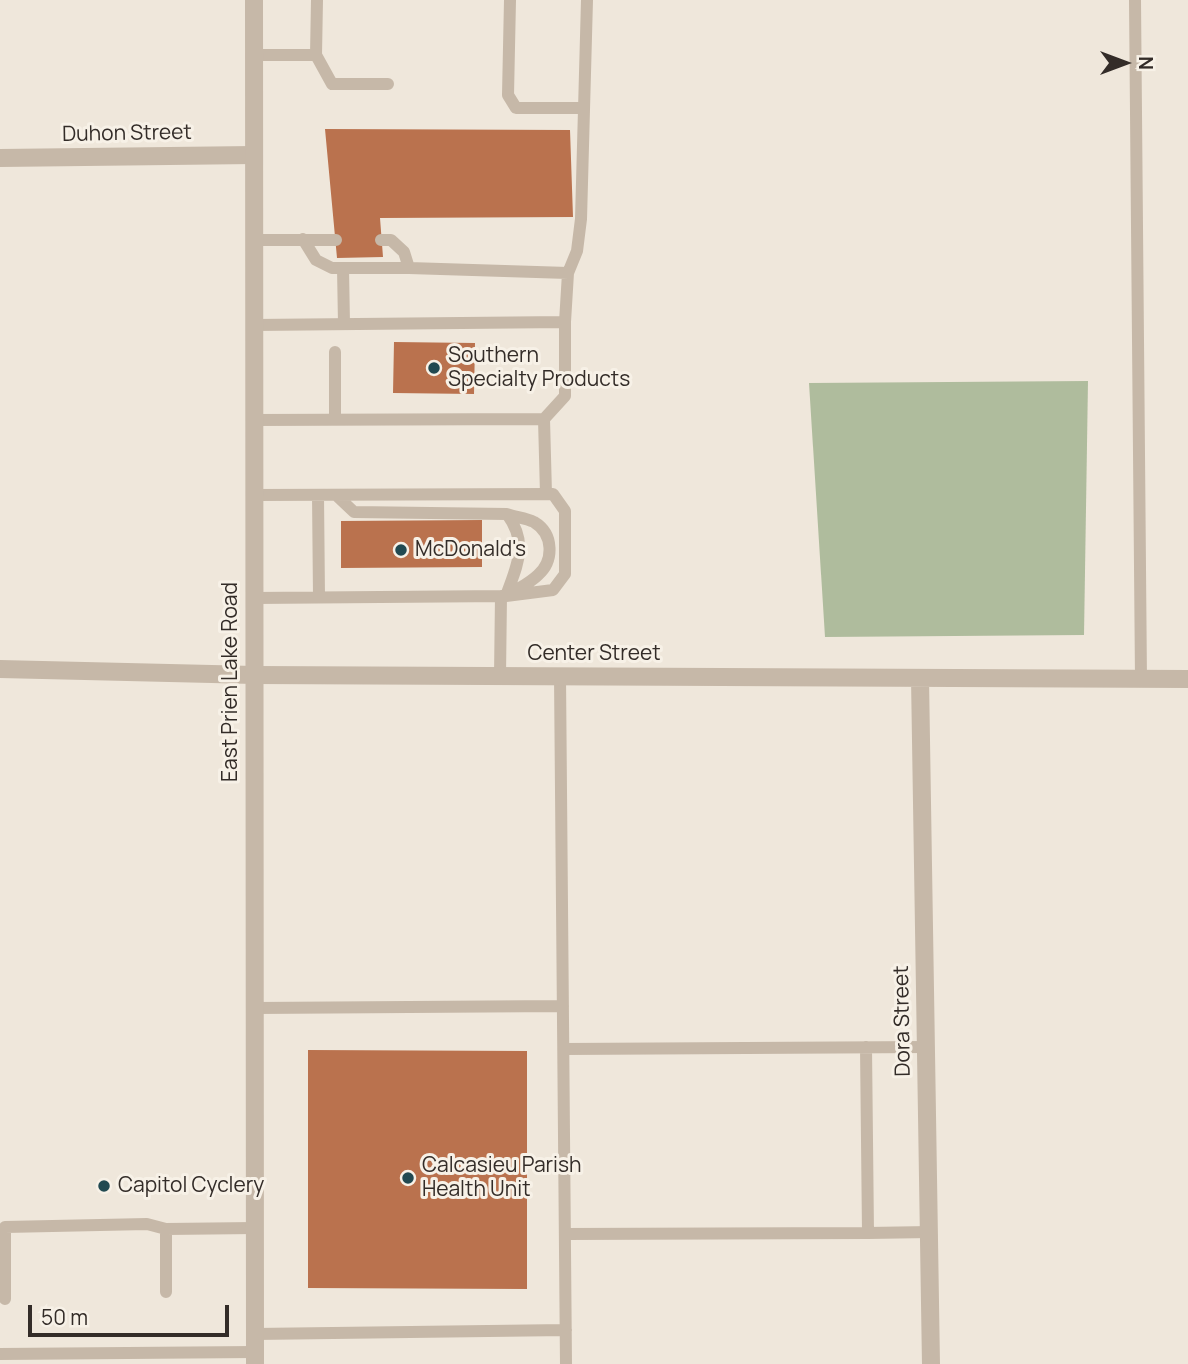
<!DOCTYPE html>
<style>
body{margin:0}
#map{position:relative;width:1188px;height:1364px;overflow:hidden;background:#efe7db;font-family:Manrope,sans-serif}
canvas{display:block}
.north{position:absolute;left:1090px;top:28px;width:70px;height:70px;-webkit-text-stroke:5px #f7f1e7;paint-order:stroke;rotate:90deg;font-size:19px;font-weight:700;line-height:28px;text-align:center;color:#332c28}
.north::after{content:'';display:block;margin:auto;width:24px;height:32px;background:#332c28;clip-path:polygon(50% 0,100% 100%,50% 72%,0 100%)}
.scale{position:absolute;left:28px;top:1305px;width:201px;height:32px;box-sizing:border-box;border:4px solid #332c28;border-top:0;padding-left:9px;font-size:21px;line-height:24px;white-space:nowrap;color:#332c28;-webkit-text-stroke:5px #f7f1e7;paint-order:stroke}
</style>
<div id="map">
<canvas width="1188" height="1364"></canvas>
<div class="north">N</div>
<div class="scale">50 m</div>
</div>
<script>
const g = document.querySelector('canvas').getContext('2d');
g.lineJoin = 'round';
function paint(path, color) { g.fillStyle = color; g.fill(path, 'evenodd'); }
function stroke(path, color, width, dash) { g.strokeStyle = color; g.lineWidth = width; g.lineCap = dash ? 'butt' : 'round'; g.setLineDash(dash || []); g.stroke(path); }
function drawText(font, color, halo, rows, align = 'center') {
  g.font = font + ' Manrope,sans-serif'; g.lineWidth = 6; g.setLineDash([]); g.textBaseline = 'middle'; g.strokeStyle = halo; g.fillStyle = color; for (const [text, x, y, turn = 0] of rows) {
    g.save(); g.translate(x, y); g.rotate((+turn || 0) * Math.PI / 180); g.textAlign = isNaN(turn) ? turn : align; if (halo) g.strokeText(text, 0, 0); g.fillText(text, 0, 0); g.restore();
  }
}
paint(new Path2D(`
 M1088 381 1084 635 825 637 809 383Z`), '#afbc9d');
paint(new Path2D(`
 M325 129 570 130 573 217 380 218 383 257 337 258Z
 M394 342 475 343 474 394 393 393Z
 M482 520V567L341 568V521Z
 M308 1050 527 1051V1289L308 1288Z`), '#ba724e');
stroke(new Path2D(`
 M510 0 508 95 516 108H584
 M1135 0 1141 679
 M254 55H316L317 0
 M316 55 332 84H388
 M303 239 316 260 332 268H409
 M254 240H336
 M381 240H391L404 252 409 268 568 273
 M343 268 344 324
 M565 322 568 273 577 251 581 219 587 0
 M254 325 565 322V396L544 419 546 494
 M335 352V419
 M254 420 544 419
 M254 495 553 494 565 511V574L553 590 506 596 254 598
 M318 495 319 597
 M336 495 354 512 507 514C529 544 517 565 506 596
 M507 514C515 517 526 518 534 522 554 534 554 561 538 575 530 583 519 588 510 594
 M500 676 501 596
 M560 676 566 1364
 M255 1008 563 1006
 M866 1047 868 1233 930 1232
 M564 1049 927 1047
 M565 1234 868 1233
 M166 1292V1229L255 1228
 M5 1299V1227L147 1224 166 1229
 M255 1334 566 1330
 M0 1354 255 1352`), '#c6b8a8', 12);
stroke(new Path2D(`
 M0 158 254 155
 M0 669 254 675 1188 679
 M920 678 931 1364`), '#c6b8a8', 18);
stroke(new Path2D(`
 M254 0 255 1364`), '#c6b8a8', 18);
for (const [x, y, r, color] of [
 [434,368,7,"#214951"],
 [401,550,7,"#214951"],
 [408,1178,7,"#214951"],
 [104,1186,7,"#214951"]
]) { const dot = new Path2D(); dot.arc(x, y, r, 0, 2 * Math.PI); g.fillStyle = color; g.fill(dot); stroke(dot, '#f7f1e7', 2.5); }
drawText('21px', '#332c28', '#f7f1e7', [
 ["Duhon Street",127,134,-1],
 ["Center Street",594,654],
 ["East Prien Lake Road",231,682,-90],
 ["Dora Street",903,1021,-91]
]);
drawText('21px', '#332c28', '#f7f1e7', [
 ["Southern",448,356],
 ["Specialty Products",448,380],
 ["McDonald's",415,550],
 ["Calcasieu Parish",422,1166],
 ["Health Unit",422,1190],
 ["Capitol Cyclery",118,1186]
], 'left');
</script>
